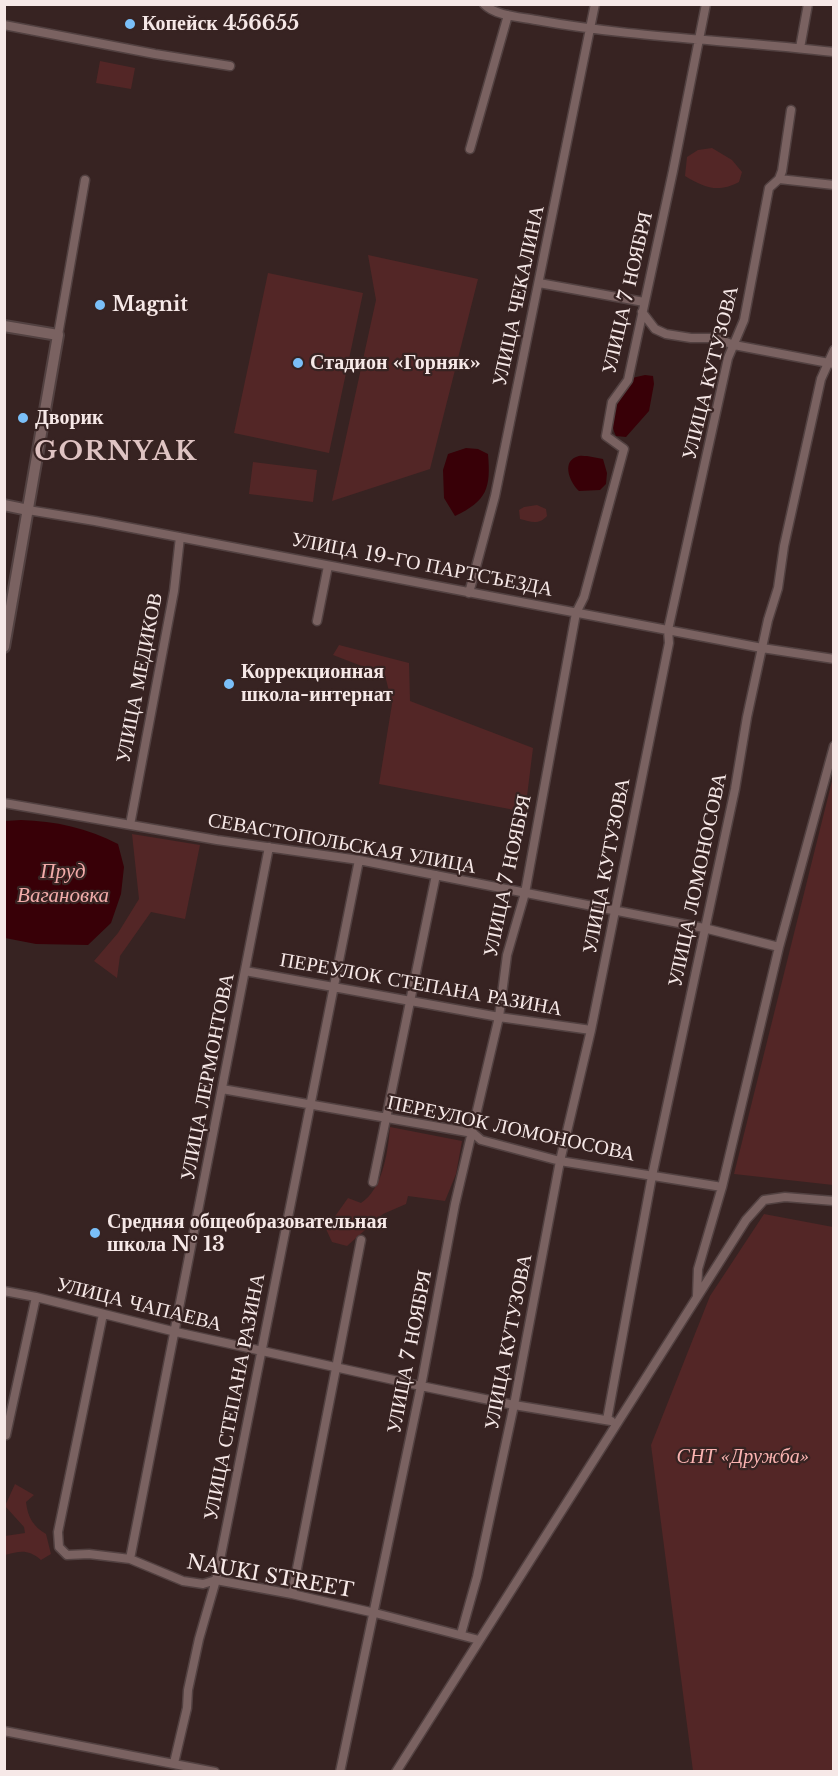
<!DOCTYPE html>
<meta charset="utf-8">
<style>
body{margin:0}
#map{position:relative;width:838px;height:1776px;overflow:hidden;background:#372322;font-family:"Libre Baskerville",serif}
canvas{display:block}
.frame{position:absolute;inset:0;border:6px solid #f6e8e7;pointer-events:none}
</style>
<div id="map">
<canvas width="838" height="1776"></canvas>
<div class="frame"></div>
</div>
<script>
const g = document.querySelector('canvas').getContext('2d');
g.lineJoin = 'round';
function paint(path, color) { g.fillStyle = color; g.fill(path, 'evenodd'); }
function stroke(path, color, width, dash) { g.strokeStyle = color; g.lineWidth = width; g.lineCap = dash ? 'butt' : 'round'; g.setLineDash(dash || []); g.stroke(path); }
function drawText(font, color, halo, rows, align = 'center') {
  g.font = font + ' "Libre Baskerville",serif'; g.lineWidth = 4.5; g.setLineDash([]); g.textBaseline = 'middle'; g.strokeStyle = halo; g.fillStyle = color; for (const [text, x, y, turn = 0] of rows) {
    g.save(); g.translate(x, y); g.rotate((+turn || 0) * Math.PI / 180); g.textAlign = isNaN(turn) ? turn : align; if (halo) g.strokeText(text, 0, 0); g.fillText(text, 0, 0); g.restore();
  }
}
paint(new Path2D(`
 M100 61 135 68 131 89 96 83Z
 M712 148 732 160 742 172 739 182C718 193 705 188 685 176L687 157 698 150Z
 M368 255 478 279 430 469 332 501 376 300Z
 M268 273 363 293 329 453 234 433Z
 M253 462 317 470 313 502 249 494Z
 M537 505 546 509 547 516C539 525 531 522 520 519L519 510 524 507Z
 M339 645 409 663 410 701 533 748 525 812 379 784 392 704 385 675 333 655Z
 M833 777V1185L734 1174Z
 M132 834 200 845 185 919 151 912 120 956 117 978 94 961 118 933 139 899Z
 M390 1127 462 1141 456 1174 445 1201 408 1196 406 1204 383 1214 347 1246 332 1242 326 1229 348 1198 361 1203C383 1189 388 1151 390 1127Z
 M764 1214 833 1227V1771H693L651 1445 710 1296Z
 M15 1484 34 1495 26 1502C28 1518 33 1526 46 1534L51 1554 41 1560C28 1549 20 1551 5 1555V1536L25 1533 24 1527 5 1506Z`), '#532626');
paint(new Path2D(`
 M645 375 653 376 654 384 649 411 626 437 616 436C606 416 621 395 632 378Z
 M466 448 478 449 488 454C491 488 487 501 455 516L444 498 443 470 448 454Z
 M587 456 603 459 607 473 606 484 600 490 579 491C571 484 561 463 576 457 580 455 583 456 587 456Z
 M21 820C55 821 88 828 118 844L124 867 121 894 111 923 88 945 36 944 5 938V821Z`), '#380007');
const minor = new Path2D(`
 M484 4C495 16 521 17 536 20 635 38 734 40 834 52
 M4 25 155 54 230 66
 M800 48 808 4
 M470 149 508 15
 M779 179 834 185
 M539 283 644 302
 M642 312 655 329 666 334 691 338H715L734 345 834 364
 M58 335 85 180
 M28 510 95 521 762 648 834 659
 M469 593 495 496 595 4
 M317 621 328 566
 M4 803 217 840 359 860 704 928 779 947
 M130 825 174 591 180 537
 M245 971 499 1017 591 1030
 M222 1089 473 1133 481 1140 560 1161 722 1187
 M373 1182 436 875
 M4 1291 36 1297 176 1332 421 1386 514 1405 611 1421
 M697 1296 698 1269 722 1187 779 947 834 746
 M103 1314 58 1532 59 1547 67 1555 89 1554 130 1559 183 1581 203 1584 216 1580 292 1594 375 1613 479 1640
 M607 1420 652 1176 735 789 747 717 768 620 778 588 784 546 821 379 834 350
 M6 1435 36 1297
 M130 1559 269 847
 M292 1594 361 1240
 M461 1634 477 1577 514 1405 560 1161 591 1030 669 643 668 630 728 358 744 320 769 188 779 179 782 171 791 110
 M4 1731 215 1772
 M174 1763 187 1708 188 1690 199 1639 216 1580 359 860
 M340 1772 421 1386 455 1204 499 1017 507 955 525 893 576 613 584 597 624 449 606 436 612 402 628 380 673 171 706 4
 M396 1772 746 1220 764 1200 785 1197 834 1201`);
const tertiary = new Path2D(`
 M4 326 58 335 4 647
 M4 505 28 510`);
stroke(minor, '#524141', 11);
stroke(tertiary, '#524141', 14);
stroke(minor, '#7a6261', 8);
stroke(tertiary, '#7a6261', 10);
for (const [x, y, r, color] of [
 [130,24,6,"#7abff8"],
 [100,305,6,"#7abff8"],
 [298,363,6,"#7abff8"],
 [23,418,6,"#7abff8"],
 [229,684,6,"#7abff8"],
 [95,1233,6,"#7abff8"]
]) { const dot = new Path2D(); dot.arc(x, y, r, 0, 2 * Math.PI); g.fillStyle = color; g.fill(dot); stroke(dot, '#372322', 2); }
drawText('bold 20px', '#f6e8e7', '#372322', [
 ["Копейск 456655",142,24],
 ["Magnit",112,305],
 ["Стадион «Горняк»",310,363],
 ["Дворик",35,418],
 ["Коррекционная",241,672],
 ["школа-интернат",241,695],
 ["Средняя общеобразовательная",107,1222],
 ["школа № 13",107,1245]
], 'left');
drawText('20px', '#f6e8e7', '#372322', [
 ["УЛИЦА 7 НОЯБРЯ",628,293,-77],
 ["УЛИЦА ЧЕКАЛИНА",519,296,-78],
 ["УЛИЦА КУТУЗОВА",711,373,-76],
 ["УЛИЦА 19-ГО ПАРТСЪЕЗДА",422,565,11],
 ["УЛИЦА МЕДИКОВ",140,678,-79],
 ["СЕВАСТОПОЛЬСКАЯ УЛИЦА",342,844,10],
 ["УЛИЦА КУТУЗОВА",607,866,-79],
 ["УЛИЦА 7 НОЯБРЯ",508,876,-78],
 ["УЛИЦА ЛОМОНОСОВА",698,880,-78],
 ["ПЕРЕУЛОК СТЕПАНА РАЗИНА",421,985,10],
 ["УЛИЦА ЛЕРМОНТОВА",208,1077,-79],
 ["ПЕРЕУЛОК ЛОМОНОСОВА",511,1129,12],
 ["УЛИЦА ЧАПАЕВА",139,1305,14],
 ["УЛИЦА КУТУЗОВА",509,1342,-79],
 ["УЛИЦА 7 НОЯБРЯ",410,1352,-79],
 ["УЛИЦА СТЕПАНА РАЗИНА",235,1397,-79],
 ["NAUKI STREET",270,1577,10]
]);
drawText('italic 20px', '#fbb4b2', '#372322', [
 ["СНТ «Дружба»",743,1457]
]);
drawText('italic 21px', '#f2acaa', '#372322', [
 ["Пруд",63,872],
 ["Вагановка",63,896]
]);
g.letterSpacing = '1.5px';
drawText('bold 26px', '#dfc3c2', '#372322', [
 ["GORNYAK",116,453]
]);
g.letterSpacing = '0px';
</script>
